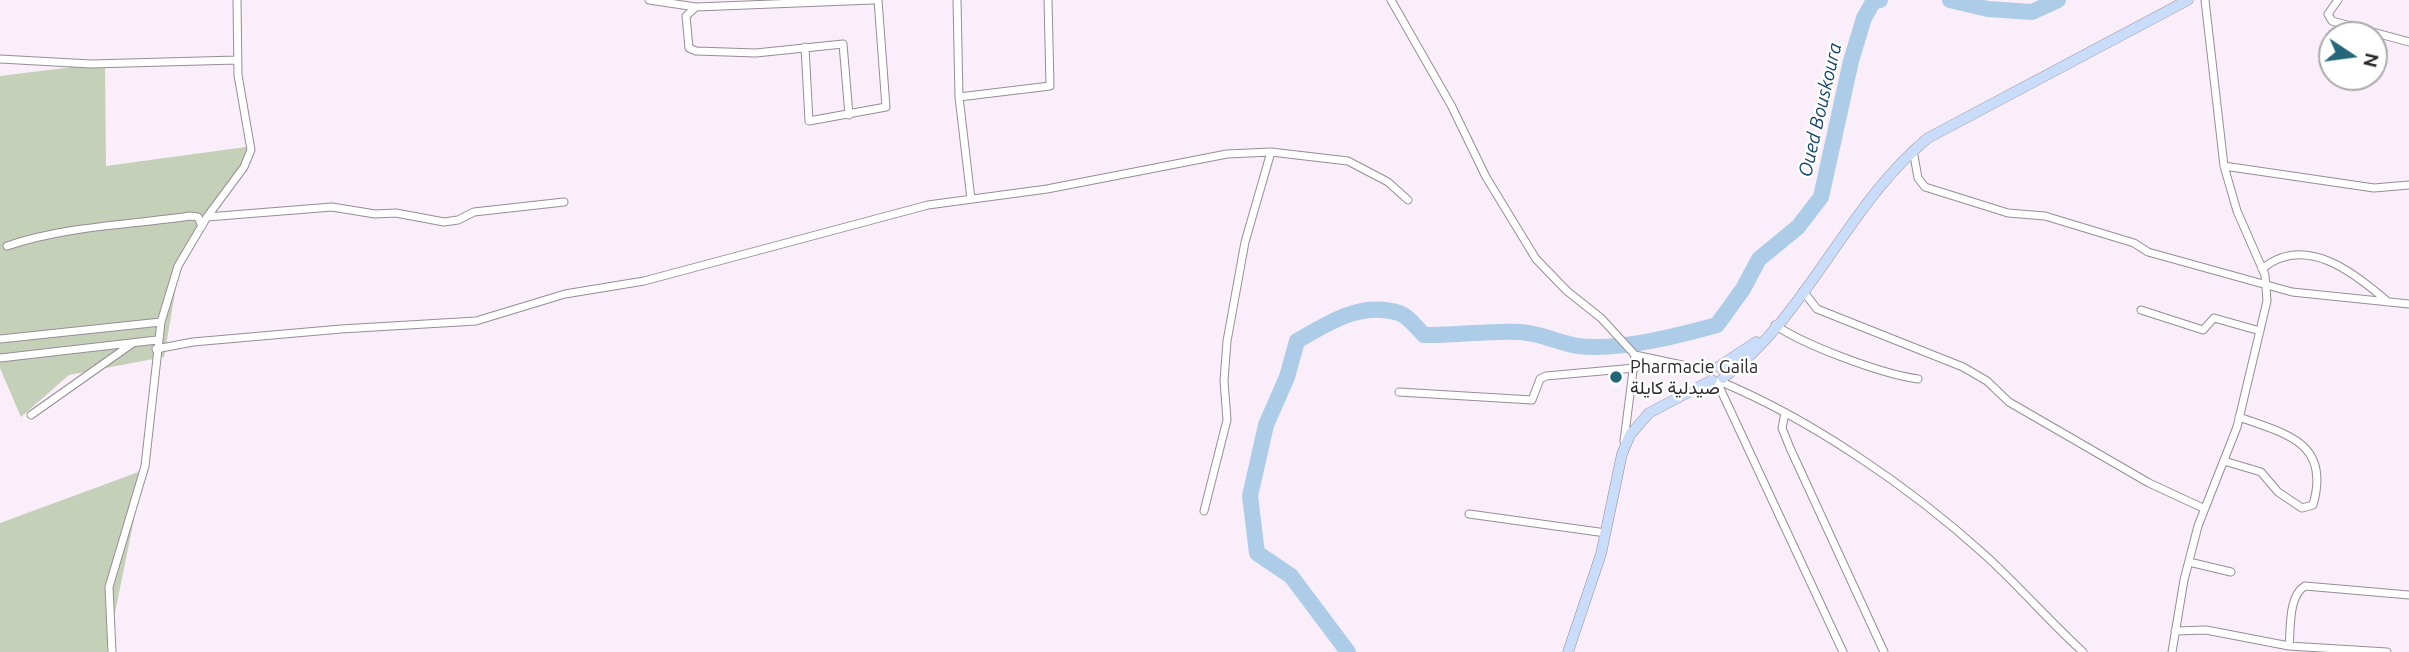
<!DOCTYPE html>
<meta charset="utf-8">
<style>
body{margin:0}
#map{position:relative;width:2409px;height:652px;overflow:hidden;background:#f9eefa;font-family:Ubuntu,sans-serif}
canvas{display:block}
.north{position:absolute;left:2318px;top:21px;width:70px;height:70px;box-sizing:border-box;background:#fff;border:2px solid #aba9ab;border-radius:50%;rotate:103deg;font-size:19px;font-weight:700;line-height:28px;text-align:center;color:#2c282c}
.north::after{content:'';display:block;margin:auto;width:24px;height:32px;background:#25677a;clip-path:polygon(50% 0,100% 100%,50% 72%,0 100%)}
</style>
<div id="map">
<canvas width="2409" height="652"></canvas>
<div class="north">N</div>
</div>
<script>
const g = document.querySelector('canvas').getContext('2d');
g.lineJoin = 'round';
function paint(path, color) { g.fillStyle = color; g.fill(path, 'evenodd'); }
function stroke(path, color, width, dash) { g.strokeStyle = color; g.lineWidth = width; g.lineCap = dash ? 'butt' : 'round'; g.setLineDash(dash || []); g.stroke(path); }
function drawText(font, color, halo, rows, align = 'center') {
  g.font = font + ' Ubuntu,Vazirmatn,sans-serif'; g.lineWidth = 5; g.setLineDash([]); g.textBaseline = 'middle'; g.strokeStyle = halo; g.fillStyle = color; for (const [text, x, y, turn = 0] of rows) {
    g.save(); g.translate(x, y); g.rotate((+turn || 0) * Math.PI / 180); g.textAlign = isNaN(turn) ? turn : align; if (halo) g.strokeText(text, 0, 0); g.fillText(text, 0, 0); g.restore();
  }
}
paint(new Path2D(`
 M105 63 106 166 253 146 179 270 164 357 69 375 21 417 0 368V76Z
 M144 470 107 652H0V523Z`), '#c5d0b8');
stroke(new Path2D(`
 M1950 0 1988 9 2032 12 2058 0
 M1348 652 1291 576 1257 553 1250 496 1266 425 1287 377 1297 341C1328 323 1361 301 1399 313 1408 316 1417 328 1424 335 1456 336 1488 330 1520 332 1541 333 1558 343 1578 346 1619 351 1677 336 1717 325L1743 289 1759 259 1798 227 1821 197 1851 61 1864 18 1873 2 1880 0`), '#adcce8', 16);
const street = new Path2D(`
 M649 0 696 7
 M957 0 959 97 1050 86 1048 0
 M1391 0 1451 105 1486 177 1536 259 1567 291 1601 318 1635 355 1710 371
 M2338 0 2328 14 2332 21 2409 42
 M805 47 809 121 886 107 878 0
 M0 59 91 64 237 60
 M959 97 971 199
 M849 115 843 44 756 53 696 51 689 48 686 16 696 7 873 0
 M1913 150 1918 178 1925 187 2008 213 2045 216 2134 243 2148 252 2292 292 2409 304
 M2224 166 2374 188 2409 185
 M207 217 332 207 375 214 396 213 444 222 458 220 474 212 564 202
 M7 246C66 226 129 225 190 216L198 217 202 226
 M2262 269C2305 233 2355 273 2388 302
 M1803 291 1817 309 1963 367 1987 381 2009 402 2149 483 2203 508
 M2141 310 2203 330 2214 318 2260 331
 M1775 325C1806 346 1882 374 1918 379
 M0 339 161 322
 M156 349 193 342 341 329 476 321 565 294 644 281 928 205 1047 189 1227 154 1271 152 1348 161 1388 182 1408 200
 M0 358 157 340
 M1719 381C1811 419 1911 488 1985 555 2019 586 2049 621 2083 652
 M1717 382 1843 652
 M1399 392 1532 400 1540 379 1546 376 1635 368
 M1785 413 1782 428 1790 448 1884 652
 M31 415 133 343
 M1624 441 1635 355
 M2224 461 2261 472 2278 492 2302 508 2313 505C2331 442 2286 434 2239 417
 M1204 511 1227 420 1224 381 1227 341 1245 242 1271 152
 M1469 514 1606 533
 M2189 562 2231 572
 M2175 631 2206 630 2289 646 2387 652
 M2289 646C2291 628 2288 596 2305 586L2409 595
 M112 652 109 587 145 466 161 322 178 266 207 217 244 167 251 150 238 75 237 0
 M2172 652 2184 580 2198 526 2237 427 2267 301 2265 275 2237 211 2224 166 2205 0`);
const secondary = new Path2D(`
 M1718 367 1756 342
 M1723 378C1808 316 1847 204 1928 138L2188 0
 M1568 652 1601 554 1622 454 1630 435 1649 413 1712 380`);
stroke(street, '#978d97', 9);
stroke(secondary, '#978d97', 11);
stroke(street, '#fff', 7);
stroke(secondary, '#c9dcfa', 10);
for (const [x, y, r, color] of [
 [1616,377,7,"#25677a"]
]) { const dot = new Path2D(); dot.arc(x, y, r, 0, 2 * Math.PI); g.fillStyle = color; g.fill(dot); stroke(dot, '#fff', 2.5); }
drawText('18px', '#2c282c', '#fff', [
 ["Pharmacie Gaila",1630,367],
 ["صيدلية كايلة",1630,388]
], 'left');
drawText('italic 19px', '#16466b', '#fff', [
 ["Oued Bouskoura",1820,110,-77]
]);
</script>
